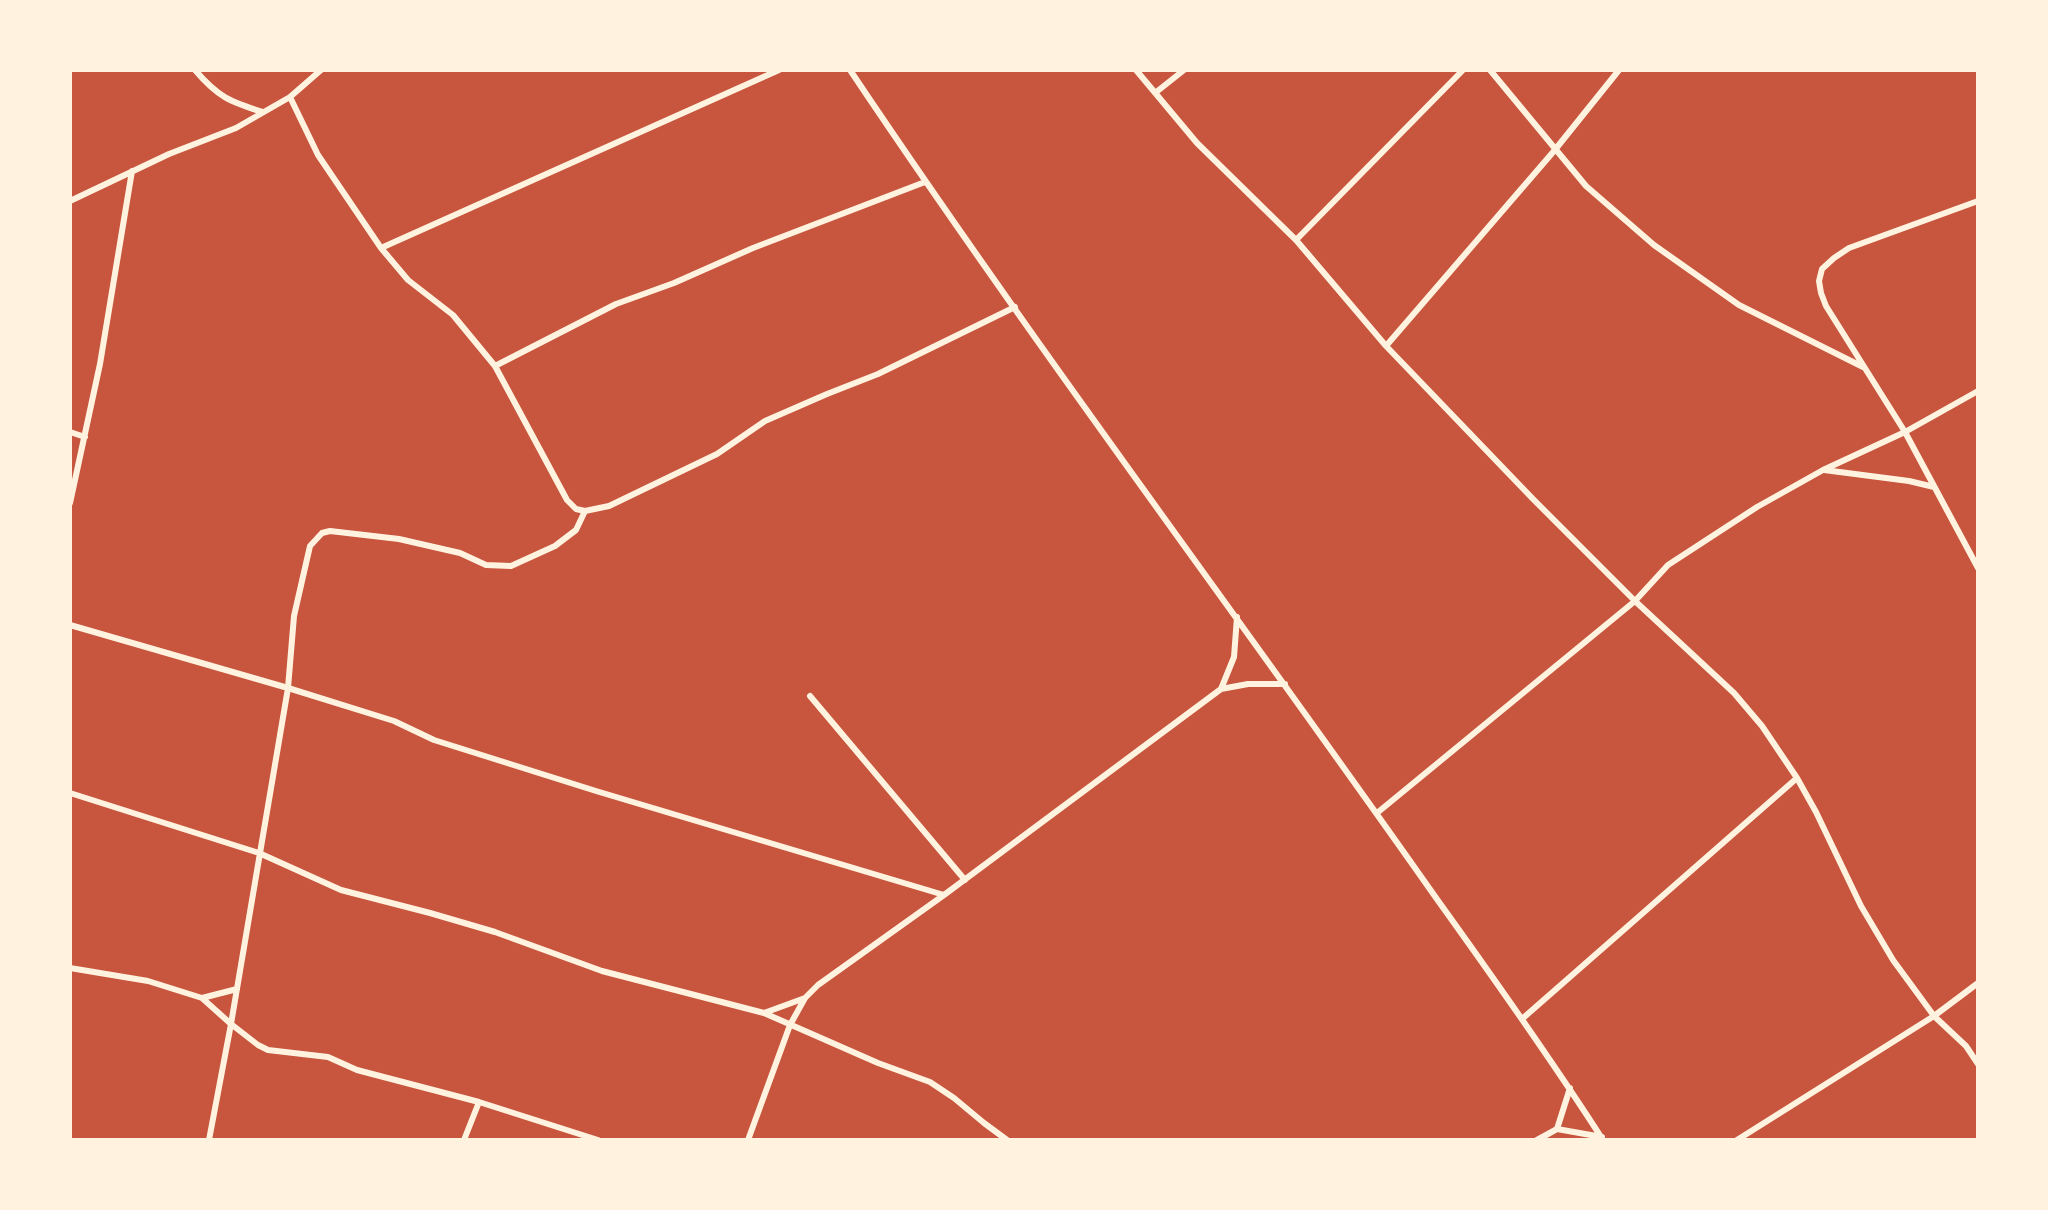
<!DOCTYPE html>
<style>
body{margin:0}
#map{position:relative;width:2048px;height:1210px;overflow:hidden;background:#c8553d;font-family:"Asap Condensed",sans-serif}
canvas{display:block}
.frame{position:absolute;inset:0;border:72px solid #fff3e0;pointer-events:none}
</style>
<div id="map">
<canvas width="2048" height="1210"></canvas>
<div class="frame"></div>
</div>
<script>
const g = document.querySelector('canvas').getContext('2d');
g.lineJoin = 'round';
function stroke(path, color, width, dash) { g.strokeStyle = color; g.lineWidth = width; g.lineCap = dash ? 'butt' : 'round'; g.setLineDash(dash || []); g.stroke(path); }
stroke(new Path2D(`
 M195 70C218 97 230 102 263 112
 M850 70C1039 352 1244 624 1439 902 1495 980 1551 1059 1603 1140
 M1136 70 1197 143 1296 240 1386 346 1533 499 1635 601 1734 693 1762 726 1797 778 1816 812 1861 906 1893 960 1934 1016 1966 1046 1978 1064
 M1490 70 1586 186 1654 245 1739 305 1863 367
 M1155 93 1184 70
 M290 97 318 155 381 248 408 280 453 315 495 366 567 500 576 509 585 511 609 506 717 454 765 421 827 394 878 374 1015 307
 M70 201 169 154 236 128 290 97 321 70
 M1978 201 1849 248 1834 258 1822 269 1819 281 1821 293 1826 306 1905 432 1978 568
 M1296 240 1463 70
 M381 248 779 70
 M1386 346 1554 151 1619 70
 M495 366 616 304 674 283 753 248 925 182
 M70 432 85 437
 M1824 470 1909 481 1934 487
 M70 503 100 364 132 171
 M70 625 288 688 394 721 434 740 596 791 944 895
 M1221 689 1248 684H1285
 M810 696 965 880
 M70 793 259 853 341 890 430 913 495 932 602 971 764 1013 878 1063 930 1082 954 1098 984 1123 1007 1140
 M1377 813 1635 601 1668 565 1757 507 1823 470 1905 432 1978 391
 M70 968 148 981 202 998 231 1024 258 1045 268 1050 328 1057 357 1070 479 1102 598 1140
 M202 998 237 989
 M764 1013 805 998
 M1522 1019 1797 778
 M1557 1129 1570 1088
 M209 1140 231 1024 288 688 294 616 310 546 322 533 330 531 399 539 460 553 486 565 511 566 555 546 576 530 585 511
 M464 1140 479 1102
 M748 1140 790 1025 805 998 818 985 944 895 1221 689 1234 657 1237 617
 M1537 1140 1557 1129 1602 1137
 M1737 1140 1934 1016 1978 983`), '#fff3e0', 6);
</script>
